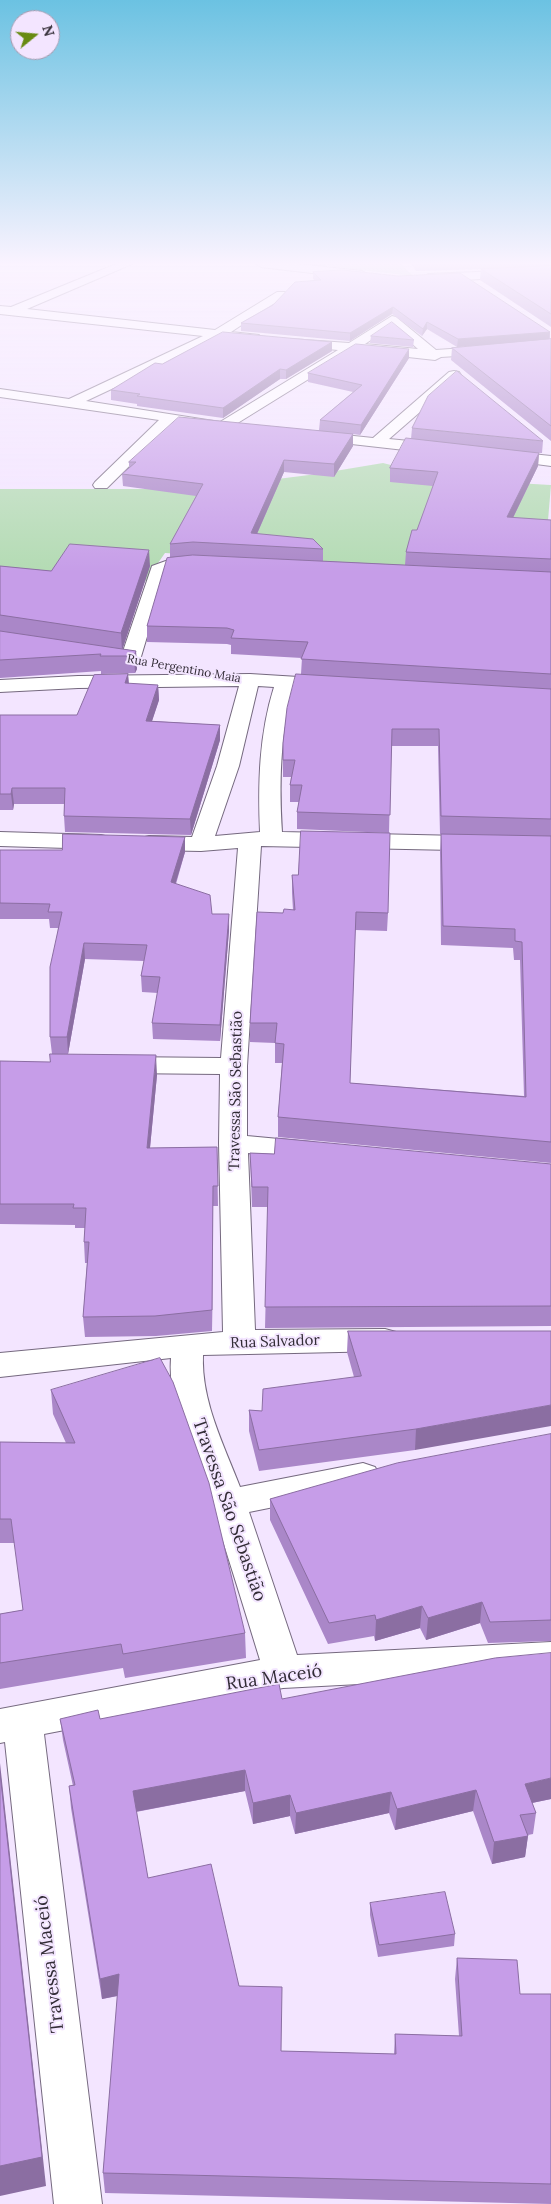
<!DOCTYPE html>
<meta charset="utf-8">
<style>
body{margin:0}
#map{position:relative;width:551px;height:2204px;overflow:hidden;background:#f3e5ff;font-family:Lora,serif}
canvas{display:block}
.north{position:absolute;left:10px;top:10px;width:50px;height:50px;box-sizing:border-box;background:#f3e5ff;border:1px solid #a69baf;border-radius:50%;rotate:73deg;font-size:14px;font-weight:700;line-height:20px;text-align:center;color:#322c36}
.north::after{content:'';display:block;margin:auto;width:18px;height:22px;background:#688b12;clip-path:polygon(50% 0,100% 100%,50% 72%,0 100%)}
</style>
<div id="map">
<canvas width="551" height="2204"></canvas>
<div class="north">N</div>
</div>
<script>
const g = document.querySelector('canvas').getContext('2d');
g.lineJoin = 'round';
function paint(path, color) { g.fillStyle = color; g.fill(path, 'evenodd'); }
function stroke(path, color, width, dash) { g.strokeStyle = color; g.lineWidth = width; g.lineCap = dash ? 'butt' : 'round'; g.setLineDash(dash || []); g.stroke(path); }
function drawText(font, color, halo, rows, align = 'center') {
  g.font = font + ' Lora,serif'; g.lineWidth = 4; g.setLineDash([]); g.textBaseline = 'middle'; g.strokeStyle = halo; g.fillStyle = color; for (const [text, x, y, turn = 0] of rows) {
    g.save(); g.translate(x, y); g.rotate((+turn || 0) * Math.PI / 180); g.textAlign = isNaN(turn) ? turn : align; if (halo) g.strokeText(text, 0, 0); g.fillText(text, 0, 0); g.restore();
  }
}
paint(new Path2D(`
 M308 264H401L413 276Z
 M383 463 446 479 551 485 547 532 407 567 165 553 99 648 0 632V489H198L317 474Z`), '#b3dbb3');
const minor = new Path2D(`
 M116 264H132L27 309 215 330 277 292H285L287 295 231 332 259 335 260 338 259 341 220 338 86 401 220 422 338 350 295 346 290 345 288 342 290 339 349 343 392 316 396 317 436 350 551 342V350L441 357 435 360 354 351 228 429 223 430 174 422 107 488H95L93 485 95 482 159 420 0 397V389L69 399 203 336 0 314V306L11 307ZM392 326 418 349 365 344Z
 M256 264H297L362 271 368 275 362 279 261 267Z
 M551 269V275L428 282 422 278 428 274Z
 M454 371 459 372 461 375 459 378 389 439 440 444 445 446 448 449 445 452 440 454 316 440 309 436 316 432 373 438 449 372Z
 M503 451 551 456V466L498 459 495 456 498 453Z
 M197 557 209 559 212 563 209 567C194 570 180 565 166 573L140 660 137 664H123L120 660 152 566 174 558Z
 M250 674 331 679 338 681 341 685 338 689 331 691 293 688C280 736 279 783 282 832L551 838V852L261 846 247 1066V1136L311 1142 321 1145 325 1151 321 1157 311 1160 248 1153 255 1330 385 1329 396 1332 401 1340 396 1348 385 1351 203 1355C201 1401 224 1445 240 1487L363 1463 375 1467 380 1476 375 1485 363 1489 249 1512 297 1655 551 1642V1674L283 1688 44 1734 102 2204H54L5 1742 0 1743V1709L260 1660C244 1608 228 1556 211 1504 196 1459 167 1405 171 1358L0 1377V1353L223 1332 219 1143 220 1074 119 1073 110 1071 106 1065 110 1059 119 1057 221 1058 238 848 201 851 149 850 141 848 138 843 141 838 149 836 192 837 217 766 239 686 78 688 0 692V680L78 676ZM258 686 274 687C259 735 258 783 260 832L215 836 239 766Z
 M0 832 101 835 109 837 112 842 109 847 101 849 0 846Z`);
stroke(minor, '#75697f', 2);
paint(minor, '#fff');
paint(new Path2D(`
 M411 264H551V327L480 280 481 269 416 271Z
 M313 272 550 332V340L551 339V441L451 360 452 348 496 344 457 347 427 329 422 336 392 314 350 341 241 331V323L314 280 313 279Z
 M371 336 414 340 413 347 370 343Z
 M332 342V351L286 379H280L223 418 137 406V404L111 400V390L162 364Z
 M409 358 360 435 353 434V446L334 477 284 472 257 534 323 549V561L405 565 406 552 417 530 433 486 390 482V468L411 439 412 428 543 441 542 453H539L538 466 513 518 551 520V1163L278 1137V1117L282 1063H275V1043L250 1042V1023L283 913 293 910 292 893V875L388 913 387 931 355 930 350 1083 524 1096 520 960H514L513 948 441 945 440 852 441 834H465H440L438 746H391L389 833 297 829V812L299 802H290V785L291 777H283V760L301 674 302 658 231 654V645L227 644 147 642V626L170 558V544L196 496 123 486 122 474 129 468V462L319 430 320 420 353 392 308 382V373Z
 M0 566 51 571 150 566 122 649 136 651 137 669 135 673 101 674V671L0 678Z
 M128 674 129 684 158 685 159 700 152 721 220 725V740L191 835 65 832 64 816V804H14L13 810H0V715H77Z
 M185 837V852L176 884 212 914 229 930 220 1041 153 1039 152 1023 158 993 142 992 141 976 144 961 85 959 68 1054H52L50 1037 58 928H50L49 919H0V850H62Z
 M0 1061 157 1075 150 1148 217 1147 218 1206H213L212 1331 156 1336 85 1337 83 1317 87 1263H85L84 1242 85 1228H75V1225L0 1224Z
 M250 1153 551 1164V1326L265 1328 268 1207H252Z
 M348 1331 510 1332 415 1450 259 1471 249 1431V1410L262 1411 354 1377 347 1352Z
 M51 1390 245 1633 246 1658 125 1678 123 1668 0 1689V1614L23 1610 15 1543H0V1442L66 1443 53 1414Z
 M551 1434V1641L488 1643 480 1623 426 1640 420 1628 375 1641 374 1636 328 1644 270 1520V1499Z
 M282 1699 551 1799 532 1803 536 1813 533 1834 528 1835 525 1857 492 1864 473 1811 395 1830 389 1813 295 1834 290 1816 253 1824 245 1791 136 1812 148 1878 239 1986 281 2051 394 2054 395 2034 459 2036 455 1979 457 1958 520 1994H551V2204L105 2193 103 2173 118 1996 102 1999 71 1808 69 1786H73L63 1740 60 1719H100Z
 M370 1903 455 1934 454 1946 378 1957 370 1915Z`), '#aa87c8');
paint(new Path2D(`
 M393 307 392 314 350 341V333Z
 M427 322V329L422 336 423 329Z
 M550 332 549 340 457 347 458 339Z
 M332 342V351L286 379V370Z
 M409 349V358L360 435 361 425Z
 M280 369V379L223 418V408Z
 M353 434V446L334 477V464Z
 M539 453 538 466 506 532 507 517Z
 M284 460V472L252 545 251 533Z
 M149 550 150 566 122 651 121 633Z
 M136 651 137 669 135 673 134 656Z
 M128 674 129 689 125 683Z
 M158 685 159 700 147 736 146 721Z
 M220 725V740L191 835 190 819Z
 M12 788 14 804 13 810 11 794Z
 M185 837V852L171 898V882Z
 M229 914V930L220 1041V1025Z
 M84 943 85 959 68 1054 67 1037Z
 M156 1055 157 1075 148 1168 147 1148Z
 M213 1186V1206L212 1331V1310Z
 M551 1405V1426L415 1450 416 1429Z
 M482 1602 480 1623 426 1640 428 1618Z
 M422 1606 420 1628 375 1641 376 1620Z
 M0 1763 46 2186 0 2196Z
 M245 1770V1791L134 1812 133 1791Z
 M551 1778V1799L522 1805 525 1784Z
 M476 1790 473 1811 395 1830 397 1809Z
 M391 1792 389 1813 295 1834 296 1813Z
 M290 1795V1816L253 1824V1803Z
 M528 1836 525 1857 492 1864 494 1842Z
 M119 1974 121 1995 102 1999 100 1979Z`), '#8b6ea2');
const building = new Path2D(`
 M551 266V314L481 269Z
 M343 270 398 276 460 273 550 332 458 339 427 322 423 329 393 307 350 333 241 323 273 305 295 282 321 280 313 272Z
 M392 322 414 340 371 336Z
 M223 332 332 342 286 370 280 369 223 408 137 396 140 394 111 390 155 363 162 364Z
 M551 339V426L452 348Z
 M356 344 409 349 361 425 320 420 362 385 308 373Z
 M457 371 543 441 412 428 428 396Z
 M179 417 353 434 334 464 284 460 251 533 313 539 323 549 193 542 170 544 203 484 122 474 136 462H129Z
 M406 438 539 453 507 517 551 520V559L406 552 412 530H417L438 472 390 468Z
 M70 544 149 550 121 633 0 615V566L51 571Z
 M193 555 551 572V674L301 659 308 642 231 638 234 630 227 628 147 626 167 558Z
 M0 631 136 651 134 656H100L101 654 0 660Z
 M128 674 125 683 158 685 146 721 220 725 190 819 64 816 65 788H12L11 794H0V715H77L94 675Z
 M296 674 551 689V819L441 816 439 729H392L390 815 297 812 302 785H290L295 760H283V743L287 708Z
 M301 831 390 833 388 913 356 912 350 1083 526 1097 522 942 515 941V929L443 926 441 834 551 836V1142L278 1117 284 1044 275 1043 277 1023H250L257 912 283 913 284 909 295 910 292 875H298Z
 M63 834 185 837 171 882 210 895 212 914H229L220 1025 152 1023 160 977 141 976 147 945 84 943 67 1037H50V967L62 912H48L50 904 0 903V850H62Z
 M50 1054 156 1055 147 1148 217 1147 218 1186H213L212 1310 155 1316 83 1317 89 1242H84L86 1208H73L74 1204H0V1061L50 1062Z
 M276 1138 551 1164V1306L265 1307 268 1187H252L250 1153 274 1154Z
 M348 1331H551V1405L416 1429 259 1450 249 1410 262 1411 263 1389 361 1376Z
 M160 1358 173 1382 209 1483 245 1633 123 1654 121 1644 0 1663V1614L23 1610 11 1519H0V1442L75 1443 51 1390Z
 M551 1434V1620L490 1622 482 1602 428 1618 422 1606 376 1620 375 1615 329 1623 270 1499 397 1463Z
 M551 1653V1778L525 1784 536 1813 520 1815 528 1836 494 1842 476 1790 397 1809 391 1792 296 1813 290 1795 253 1803 245 1770 133 1791 148 1878 211 1864 239 1986 282 1987 281 2051 396 2054 395 2034 462 2036 457 1958 517 1960 520 1994H551V2184L103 2173 119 1974 100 1979 69 1786 75 1785 60 1719 98 1710 100 1719 279 1684 282 1699 495 1658Z
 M0 1773 42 2157 0 2166Z
 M445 1892 455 1934 379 1945 370 1903Z`);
paint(building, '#c69de8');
stroke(building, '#8b6ea2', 1);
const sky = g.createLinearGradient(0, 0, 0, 573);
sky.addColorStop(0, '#6bc2e2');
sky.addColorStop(0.46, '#faf3ff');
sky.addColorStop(1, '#faf3ff00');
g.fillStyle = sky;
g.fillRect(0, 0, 551, 573);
drawText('12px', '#322c36', '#f3e5ff', [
 ["Rua Pergentino Maia",184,669,10]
]);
drawText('15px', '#322c36', '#f3e5ff', [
 ["Travessa São Sebastião",236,1091,-89],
 ["Rua Salvador",275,1342,-2]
]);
drawText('18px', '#322c36', '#f3e5ff', [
 ["Travessa São Sebastião",229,1510,71],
 ["Rua Maceió",274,1678,-8],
 ["Travessa Maceió",50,1964,-97]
]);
</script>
